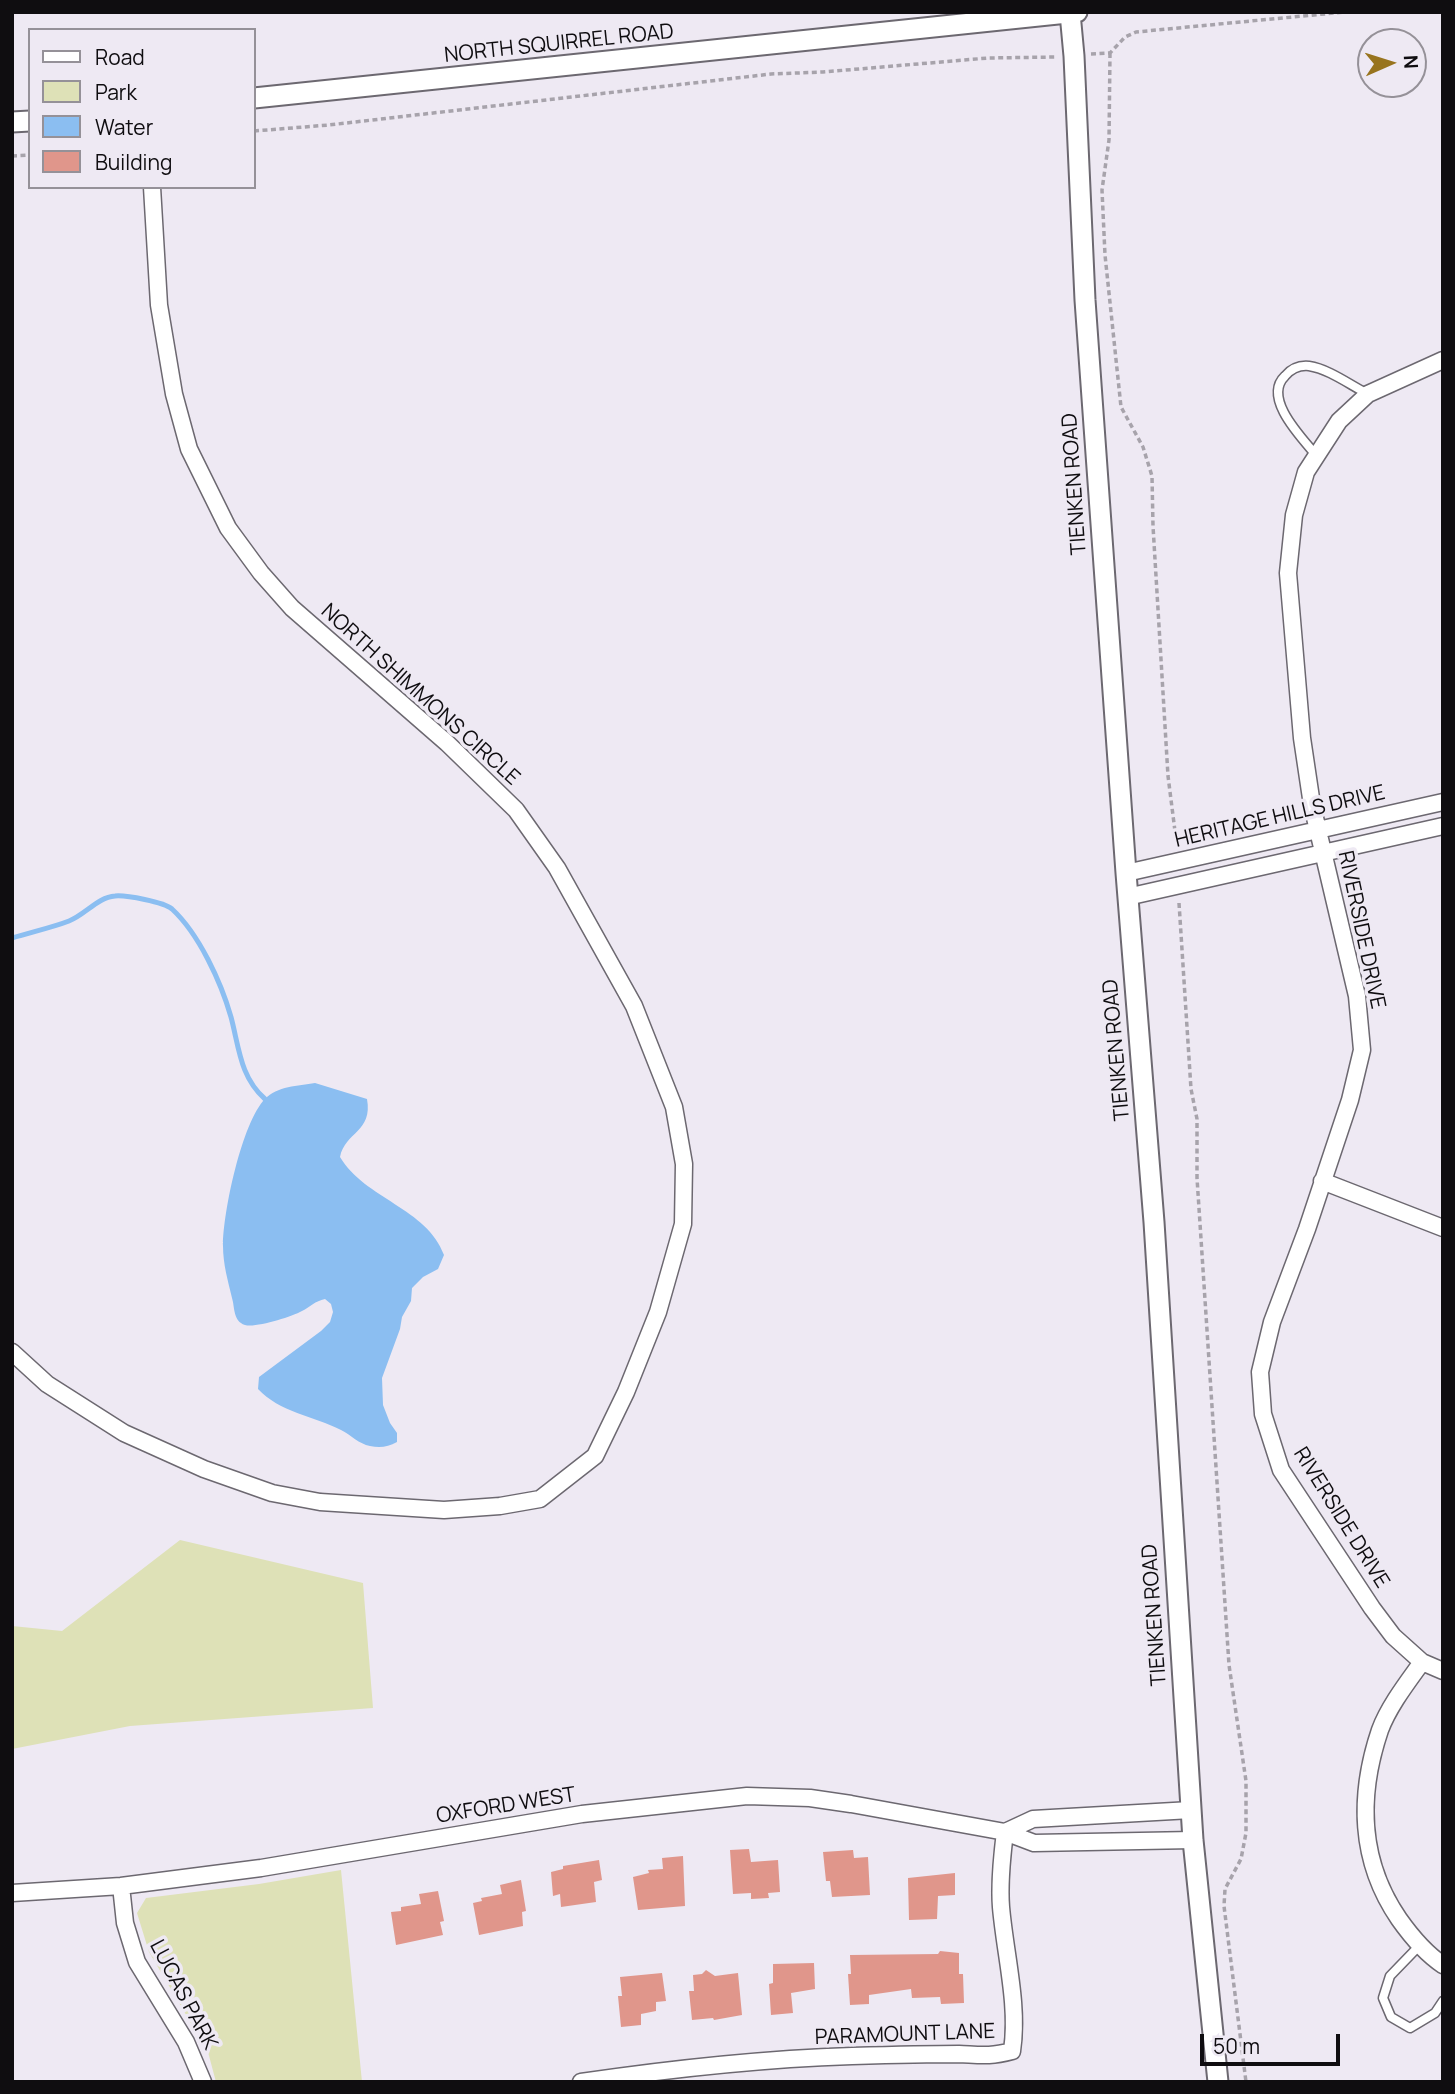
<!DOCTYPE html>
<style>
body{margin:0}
#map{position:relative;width:1455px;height:2094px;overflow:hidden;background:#eee9f3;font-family:Manrope,sans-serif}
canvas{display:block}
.frame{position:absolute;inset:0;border:14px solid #0f0d10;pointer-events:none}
.legend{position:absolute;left:28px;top:28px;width:228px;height:161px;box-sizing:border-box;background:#eee9f3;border:2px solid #959198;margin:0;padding:9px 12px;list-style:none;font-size:21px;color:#0f0d10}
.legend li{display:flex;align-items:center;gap:14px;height:35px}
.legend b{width:35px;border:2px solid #959198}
.north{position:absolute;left:1357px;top:28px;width:70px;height:70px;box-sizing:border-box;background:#eee9f3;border:2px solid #959198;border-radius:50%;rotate:87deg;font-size:19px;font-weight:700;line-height:28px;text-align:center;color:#0f0d10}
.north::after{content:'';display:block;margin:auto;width:24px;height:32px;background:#98741e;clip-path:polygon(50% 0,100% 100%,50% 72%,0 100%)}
.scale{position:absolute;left:1200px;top:2034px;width:140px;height:32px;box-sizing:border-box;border:4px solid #0f0d10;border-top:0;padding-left:9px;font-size:21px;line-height:24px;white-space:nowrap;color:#0f0d10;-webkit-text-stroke:5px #eee9f3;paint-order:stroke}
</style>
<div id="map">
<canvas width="1455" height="2094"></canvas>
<div class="frame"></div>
<ul class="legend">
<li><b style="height:9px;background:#fff"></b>Road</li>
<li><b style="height:19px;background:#dee1b7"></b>Park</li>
<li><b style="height:19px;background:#8bbef1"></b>Water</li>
<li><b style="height:19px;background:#e0968b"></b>Building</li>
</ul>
<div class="north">N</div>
<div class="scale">50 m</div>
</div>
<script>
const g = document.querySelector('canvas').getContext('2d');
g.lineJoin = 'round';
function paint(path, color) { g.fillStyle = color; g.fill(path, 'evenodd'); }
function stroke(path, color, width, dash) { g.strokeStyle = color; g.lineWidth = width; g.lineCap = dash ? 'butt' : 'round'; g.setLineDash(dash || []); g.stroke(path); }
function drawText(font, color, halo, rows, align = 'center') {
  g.font = font + ' Manrope,sans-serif'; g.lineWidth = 7; g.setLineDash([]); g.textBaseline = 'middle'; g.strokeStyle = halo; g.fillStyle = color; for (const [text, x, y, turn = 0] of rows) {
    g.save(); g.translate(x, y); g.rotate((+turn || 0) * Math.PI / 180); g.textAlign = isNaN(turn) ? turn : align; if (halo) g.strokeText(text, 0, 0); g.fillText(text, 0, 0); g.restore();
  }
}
paint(new Path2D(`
 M180 1540 363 1583 373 1708 130 1726 12 1749V1626L62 1631Z
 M341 1870 362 2082H216L208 2052 149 1952 137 1913 146 1898 259 1884Z`), '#dee1b7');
paint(new Path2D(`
 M315 1083 367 1099C373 1132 345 1132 340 1157 365 1199 427 1208 444 1255L438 1269 423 1277 412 1288 411 1301 402 1317 400 1329 382 1378 383 1405 390 1423 397 1433V1442C388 1447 380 1448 370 1446 359 1444 351 1435 341 1430 314 1416 279 1412 258 1389L259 1377 321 1331 330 1322 333 1312 331 1304 325 1299C315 1301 310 1307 302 1311 291 1317 256 1328 245 1325 233 1321 235 1308 232 1298 228 1281 223 1264 223 1246 223 1212 242 1122 265 1099 277 1086 298 1086 315 1083Z`), '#8bbef1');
stroke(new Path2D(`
 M12 938C31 932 51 928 69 921 85 915 98 897 115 896 126 895 164 902 172 909 199 934 221 982 231 1017 239 1047 240 1077 265 1099`), '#8bbef1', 5);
paint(new Path2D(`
 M749 1849 751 1862 778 1860 780 1892 768 1893 769 1898 751 1899V1893L733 1894 730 1850Z
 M853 1850 854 1858 868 1857 870 1895 832 1897 830 1881H826L823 1852Z
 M683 1856 685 1906 638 1910 633 1877 649 1873 648 1870 663 1869 662 1858Z
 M599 1860 602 1880 594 1882 596 1902 561 1907 560 1894 553 1896 551 1872 563 1869V1866Z
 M955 1873V1895L938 1896 937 1919 909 1920 908 1878Z
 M521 1880 526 1911 522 1912 523 1926 479 1935 473 1903 482 1901 481 1898 502 1894 500 1885Z
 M438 1891 444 1921 440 1922 443 1935 396 1945 391 1912 401 1911V1907L421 1904 419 1894Z
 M940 1951 959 1953V1974H963L964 2003 941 2004 940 1997 912 1998 911 1989 869 1995V2004L850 2005 848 1974H851L850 1955 938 1954Z
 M814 1963 815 1989 791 1993 793 2013 771 2015 769 1984 773 1983V1964Z
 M706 1970 715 1976 738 1973 742 2015 714 2020 713 2018 692 2020 689 1991H694L693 1975 702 1974Z
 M662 1973 666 2001 656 2002V2011L641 2014V2025L621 2027 618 1996H622L620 1977Z`), '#e0968b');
const service = new Path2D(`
 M1316 455C1302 438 1262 398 1285 376 1291 369 1299 365 1309 366 1329 369 1350 385 1368 394
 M1420 1945 1390 1976 1383 1998 1391 2017 1410 2028 1435 2013 1443 2001`);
const minor = new Path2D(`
 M1443 360 1368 394 1339 421 1306 472 1294 515 1288 573 1302 738 1312 805 1357 996 1362 1050 1350 1100 1307 1229 1272 1322 1260 1372 1263 1414 1281 1470 1372 1608 1393 1636 1422 1662 1443 1671
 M1126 873 1443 802
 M1127 897 1443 826
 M1322 1181 1443 1228
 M12 1352 47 1384 124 1433 204 1469 272 1493 320 1502 444 1510 500 1506 540 1499 595 1456 626 1392 658 1312 683 1224 684 1164 674 1107 634 1006 557 868 516 810 447 743 292 608 261 573 228 528 189 449 174 394 159 305 152 187
 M1422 1662C1407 1683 1389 1706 1380 1730 1358 1795 1359 1861 1399 1919 1411 1936 1425 1953 1443 1965
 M1005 1832 1033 1819 1191 1810
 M121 1886 125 1923 137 1962 186 2042 203 2082
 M12 1893 121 1886 261 1868 582 1814 747 1796 810 1798 851 1804 1005 1832 1034 1843 1193 1840
 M581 2082C670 2069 761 2059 852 2056 887 2055 923 2054 959 2054 981 2055 989 2057 1012 2051 1019 2005 1005 1954 1001 1907 999 1882 1002 1856 1005 1832`);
const tertiary = new Path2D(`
 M1070 13 1074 56 1085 300 1126 873 1154 1222 1193 1840 1218 2082
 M254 98 1077 12
 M12 122 30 121`);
stroke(service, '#6c6870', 11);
stroke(minor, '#6c6870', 19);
stroke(tertiary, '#6c6870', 23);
stroke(new Path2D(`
 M1110 53 1109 140 1102 190 1105 255 1121 407 1143 447 1152 476 1153 526 1168 776 1177 847
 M1091 54 1110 53 1125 37 1136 32 1345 12
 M254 131 329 125 771 74 823 72 988 58 1055 57
 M12 156 30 155
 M1179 903 1191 1089 1197 1119V1178L1229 1665 1246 1781V1833L1241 1859 1225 1889 1224 1906 1246 2082`), '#a7a3ab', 3.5, [5, 3.5]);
stroke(service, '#fff', 8);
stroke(minor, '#fff', 16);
stroke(tertiary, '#fff', 19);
drawText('21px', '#0f0d10', '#eee9f3', [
 ["NORTH SQUIRREL ROAD",559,44,-6],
 ["TIENKEN ROAD",1075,484,-94],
 ["NORTH SHIMMONS CIRCLE",420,695,42],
 ["HERITAGE HILLS DRIVE",1280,817,-13],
 ["RIVERSIDE DRIVE",1361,930,78],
 ["TIENKEN ROAD",1117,1050,-95],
 ["RIVERSIDE DRIVE",1341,1518,58],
 ["TIENKEN ROAD",1155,1615,-94],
 ["OXFORD WEST",506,1806,-9],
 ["LUCAS PARK",183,1995,62],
 ["PARAMOUNT LANE",905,2035,-2]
]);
</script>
